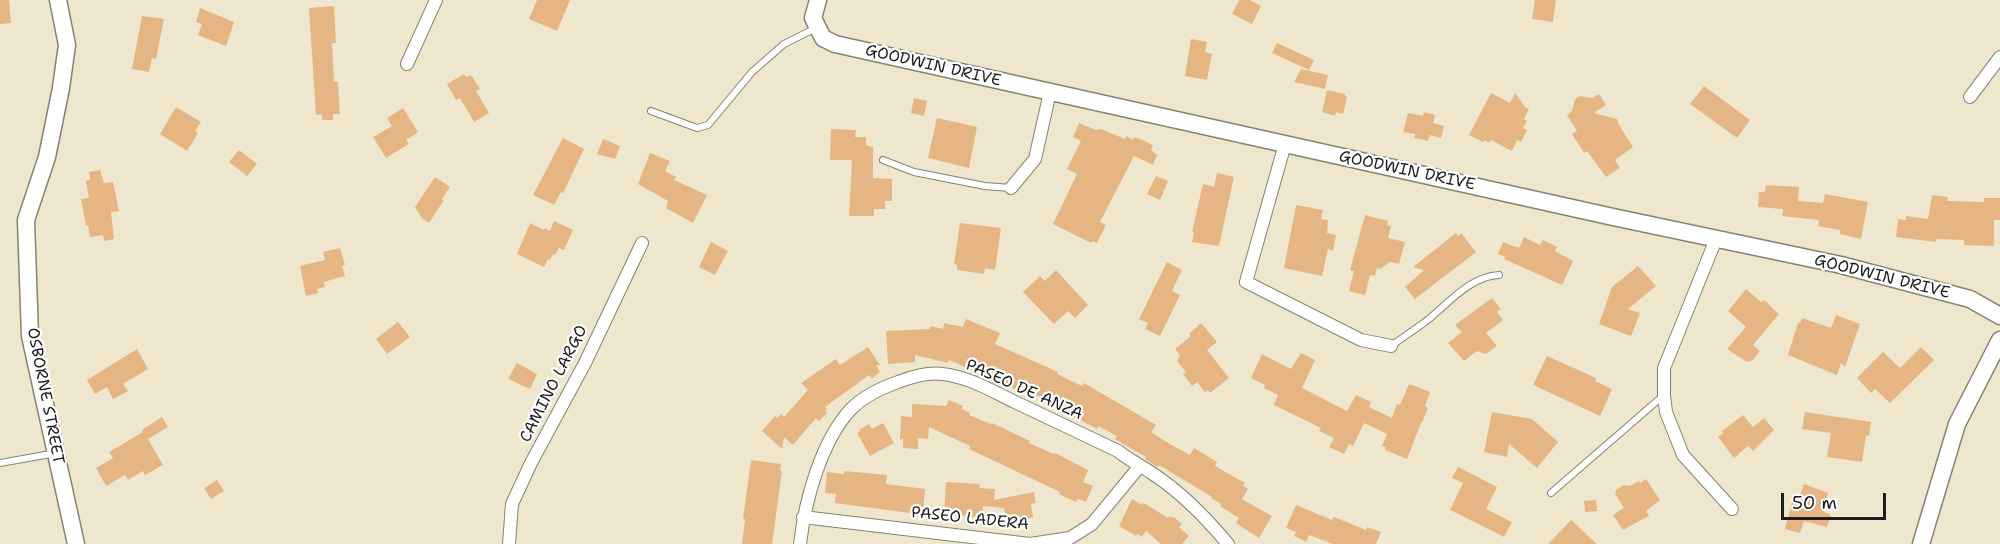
<!DOCTYPE html>
<style>
body{margin:0}
#map{position:relative;width:2000px;height:544px;overflow:hidden;background:#efe7cd;font-family:"Shantell Sans",sans-serif}
canvas{display:block}
.scale{position:absolute;left:1781px;top:493px;width:105px;height:27px;box-sizing:border-box;border:3px solid #1c1c1c;border-top:0;padding-left:8px;font-size:18px;line-height:21px;white-space:nowrap;color:#1c1c1c;-webkit-text-stroke:4px #fff;paint-order:stroke}
</style>
<div id="map">
<canvas width="2000" height="544"></canvas>
<div class="scale">50 m</div>
</div>
<script>
const g = document.querySelector('canvas').getContext('2d');
g.lineJoin = 'round';
function paint(path, color) { g.fillStyle = color; g.fill(path, 'evenodd'); }
function stroke(path, color, width, dash) { g.strokeStyle = color; g.lineWidth = width; g.lineCap = dash ? 'butt' : 'round'; g.setLineDash(dash || []); g.stroke(path); }
function drawText(font, color, halo, rows, align = 'center') {
  g.font = font + ' "Shantell Sans",sans-serif'; g.lineWidth = 4.5; g.setLineDash([]); g.textBaseline = 'middle'; g.strokeStyle = halo; g.fillStyle = color; for (const [text, x, y, turn = 0] of rows) {
    g.save(); g.translate(x, y); g.rotate((+turn || 0) * Math.PI / 180); g.textAlign = isNaN(turn) ? turn : align; if (halo) g.strokeText(text, 0, 0); g.fillText(text, 0, 0); g.restore();
  }
}
paint(new Path2D(`
 M0 0H9L11 23 0 24Z
 M537 0H570L557 31 529 19Z
 M1239 0H1250L1261 6 1252 24 1232 14Z
 M1535 0H1556L1553 22 1532 19Z
 M334 6 336 43H332L334 82H338L340 114H333V120H322V114L316 115 309 8Z
 M200 8 234 22 226 46 198 35 202 24 196 22Z
 M142 16 164 19 156 59 152 58 149 72 132 69Z
 M1191 39 1207 42 1205 52 1212 54 1207 80 1185 76Z
 M1277 43 1314 60 1309 70 1272 53Z
 M1301 69 1328 75 1325 89 1294 82Z
 M464 74 466 77 471 75 480 89 476 91 489 113 474 122 460 98 456 100 447 84Z
 M1704 86 1750 120 1737 138 1690 104Z
 M1327 90 1345 94V96L1347 97 1343 114 1336 112 1335 116 1322 112Z
 M1491 93 1510 103 1515 93 1525 107 1529 109 1524 119 1527 121 1523 128 1527 130 1521 142 1517 140 1512 151 1491 140 1489 143 1484 140 1483 142 1469 135Z
 M1599 94 1606 105 1594 113 1617 119 1619 125 1633 147 1615 160 1620 168 1606 177 1587 151 1584 153 1572 134 1577 131 1567 115 1572 111 1575 99 1580 96 1592 98Z
 M914 98 927 101 924 116 911 113Z
 M176 107 201 122 195 131 198 133 187 151 160 134Z
 M403 108 418 132 406 140 409 144 386 158 373 137 392 126 387 118Z
 M1424 112 1435 115 1433 123 1444 126 1441 138 1430 135 1428 141 1414 138 1415 134 1403 132 1408 113 1423 116Z
 M937 118 977 127 969 168 928 158Z
 M1079 123 1096 130 1101 129 1125 139 1126 136 1133 140 1134 137 1142 140 1153 145 1151 150 1157 155 1153 165 1134 156 1100 222 1106 225 1097 243 1092 241 1091 243 1053 224 1077 174 1067 169 1081 141 1073 137Z
 M831 129 856 130 855 137H866V145L873 147V178L892 179V201H885V209H874V216H849L852 160H830Z
 M563 138 584 149 563 193 561 192 554 205 533 195Z
 M603 139 620 146 615 159 597 154Z
 M239 150 257 164 247 176 229 162Z
 M650 153 670 161 665 171 676 177 674 180 707 195 693 223 666 208 668 201 638 184Z
 M100 170 104 183 113 182 119 211 111 212 114 239 104 241 103 235 90 237 88 226H86L81 199 89 198 86 181 90 180 89 172Z
 M1217 173 1234 177 1219 246 1192 242 1194 232H1192L1203 184 1214 187Z
 M1156 176 1168 181 1160 200 1147 194Z
 M435 177 450 187 442 199 444 200 429 223 422 218 415 207Z
 M1766 185 1799 187 1798 201 1823 203 1825 194 1868 202 1861 239 1840 234V230L1818 226 1819 220 1782 216 1783 209 1758 207 1759 192H1765Z
 M1932 195 1948 197 1947 201 1984 202V198H2000V220H1994V246L1964 245V240L1937 239 1936 242 1896 237 1898 219 1906 220V216L1928 219Z
 M1296 205 1323 210 1321 219 1328 220 1327 233 1336 235 1333 251 1328 249 1322 276 1284 268Z
 M1365 215 1388 221 1387 225 1391 226 1388 238 1405 242 1399 264 1390 262 1380 269 1377 268 1375 276 1370 275 1365 295 1349 291 1354 271 1350 270Z
 M554 221 573 230 564 250 559 248 555 255 553 254 550 260 548 259 544 267 517 254 530 223 544 230 545 228 550 231Z
 M960 223 1001 228 995 270 985 268 984 274 957 270V265L954 264Z
 M1456 233 1458 236 1461 233 1476 252 1415 299 1405 287 1424 270 1413 267Z
 M1524 237 1540 245 1543 240 1557 247 1555 251 1573 261 1562 285 1504 259 1505 257 1498 254 1503 242 1519 248Z
 M711 242 728 251 715 275 699 267Z
 M340 248 345 265 342 266 345 276 324 282 325 287 317 289 318 293 306 296 300 266 325 260 323 252Z
 M1167 262 1182 270 1172 291 1180 295 1160 336 1145 329 1148 323 1139 319Z
 M1638 266 1656 286 1628 309 1640 313 1631 336 1599 324 1612 287Z
 M1056 270 1088 305 1075 318 1068 311 1054 324 1023 292 1040 276 1045 281Z
 M1746 289 1761 302 1764 300 1779 314 1753 345 1760 351 1753 360 1747 362 1727 349 1746 327 1728 311Z
 M1492 298 1501 309 1497 312 1503 320 1486 333 1497 346 1486 354 1477 351 1464 361 1448 343 1462 332 1455 325Z
 M1836 315 1860 324 1845 367 1841 363 1837 375 1788 355 1798 323H1800L1802 318 1831 328Z
 M966 319 1000 333 995 344 1058 372 1057 374 1082 386 1084 383 1156 425 1151 432 1170 444 1190 455 1194 448 1217 462 1215 466 1245 483 1243 486 1248 489 1242 499 1272 516 1259 538 1236 523 1239 518 1220 506 1221 504 1211 498 1212 497 1159 465 1157 467 1145 459 1146 457 1115 439 1117 436 1098 426 1097 429 1063 411 1064 408 1036 395 1035 398 949 360 948 363 915 355V362L888 364 886 331 930 329 931 326 943 329 944 323 963 327Z
 M398 322 410 337 387 354 376 339Z
 M1201 323 1217 342 1207 350 1229 378 1210 393 1208 390 1205 392 1197 382 1192 386 1183 374 1186 372 1177 361 1180 355 1175 349 1191 336 1189 334Z
 M868 347 880 365H876L880 372 872 378 869 375 825 407 827 409 825 411 827 413 819 421 816 418 793 445 784 437 782 449 762 431 775 416 777 418 781 414 784 417 808 390 801 383 836 359 840 365Z
 M1921 347 1934 360 1890 403 1875 389 1871 393 1857 378 1883 352 1900 368Z
 M137 349 148 369 123 384 128 391 113 399 107 387 95 394 87 380Z
 M1301 353 1315 360 1302 388 1347 411 1356 395 1371 402 1369 407 1392 418 1397 404 1400 405 1409 384 1430 392 1425 406 1428 408 1422 423H1421L1407 459 1385 450 1386 447 1382 446 1387 434 1364 423 1353 446 1349 444 1344 454 1329 447 1334 438 1319 431 1321 428 1274 405 1278 395 1264 388 1265 385 1251 378 1262 354 1291 369Z
 M1547 356 1596 378 1595 381 1612 389 1600 416 1533 385Z
 M517 363 537 374 530 389 508 379Z
 M949 400 963 406 961 409 970 413 969 415 991 424 992 423 1030 441 1029 443 1054 454 1055 453 1088 470 1083 482 1093 486 1086 502 1078 499 1076 502 1059 494 1060 492 969 449 970 446 929 427 928 439 918 438V449L903 448V438L900 440 901 416 912 417V404L946 406Z
 M1492 412 1532 419 1558 442 1537 468 1509 444 1507 457 1484 452Z
 M1805 412 1871 422 1869 436 1866 435 1862 462 1827 457 1831 433 1802 429Z
 M1743 415 1753 427 1764 418 1774 430 1753 451 1748 446 1734 458 1718 437 1723 433 1722 431Z
 M162 417 168 427 148 439 163 465 145 475 143 471 128 480 125 475 106 486 96 468 113 458 109 452 143 432 142 430Z
 M883 423 894 443 870 456 857 433 860 432 859 430 869 424 872 429Z
 M751 460 781 464 780 471H782L772 544H742L745 519H743Z
 M1458 467 1497 487 1486 509 1512 522 1504 537 1450 510 1463 483 1452 478Z
 M844 471 887 475 886 484 925 489 923 512 910 511V513L835 503 836 494 825 493 827 472 844 474Z
 M1646 479 1660 500 1646 511 1649 516 1623 530 1613 515 1624 508 1615 494 1616 490 1624 485 1630 486 1639 481 1640 483Z
 M217 480 224 491 211 499 204 488Z
 M946 482 980 484 979 488 995 489 994 500 1034 492 1036 503 1031 504 1033 517 1021 520 1022 524 1011 526 1010 524 1007 525 1004 508 983 506 982 518 944 514Z
 M1804 484 1828 493 1824 512 1831 515 1827 527 1804 521 1800 533 1785 529 1792 502 1797 503Z
 M1132 499 1142 505 1144 503 1168 518 1170 516 1173 518 1174 517 1182 524 1179 527 1189 536 1188 537 1182 544H1161L1146 531 1142 537 1137 534 1136 536 1119 526Z
 M1596 500 1597 511 1585 512 1584 501Z
 M1296 505 1332 520 1334 517 1366 530 1367 527 1381 532 1376 544H1333L1309 535 1306 542 1294 536 1296 532 1286 528Z
 M1571 520 1597 544H1548Z`), '#e5b683');
const lane = new Path2D(`
 M651 111 697 128 708 125 752 72 784 44 816 28
 M883 160 914 172 985 186 1011 188
 M1391 346C1402 338 1414 330 1425 322 1447 305 1470 276 1499 275
 M0 463 56 453
 M1551 493 1664 395`);
const street = new Path2D(`
 M407 64 436 0
 M1970 97 2000 57
 M1285 144 1246 282 1361 340 1391 346
 M1011 188 1035 159 1050 92
 M1716 239 1664 368V395L1666 412 1683 455 1732 509
 M803 517 1030 544 1070 538 1092 524 1139 467
 M509 544 512 504 531 463 585 363 642 243
 M800 544C805 501 821 441 851 409 864 396 881 388 898 382 911 377 929 372 943 374 969 377 992 391 1015 402 1049 418 1084 435 1118 451 1129 460 1142 466 1153 474 1181 492 1207 519 1228 544`);
const secondary = new Path2D(`
 M58 0 67 45 61 88 47 157 26 220 30 336 76 544
 M818 0 813 18 823 38 835 44 1613 217 1841 265 1970 299 2000 316
 M1921 544 1957 424 2000 340`);
stroke(lane, '#868274', 8);
stroke(street, '#868274', 14);
stroke(secondary, '#868274', 19);
stroke(lane, '#fff', 6);
stroke(street, '#fff', 12);
stroke(secondary, '#fff', 16);
drawText('16px', '#1c1c1c', '#fff', [
 ["GOODWIN DRIVE",933,66,13],
 ["GOODWIN DRIVE",1407,171,12],
 ["GOODWIN DRIVE",1882,277,14],
 ["CAMINO LARGO",554,384,-63],
 ["PASEO DE ANZA",1024,390,24],
 ["OSBORNE STREET",45,396,79],
 ["PASEO LADERA",970,519,6]
]);
</script>
